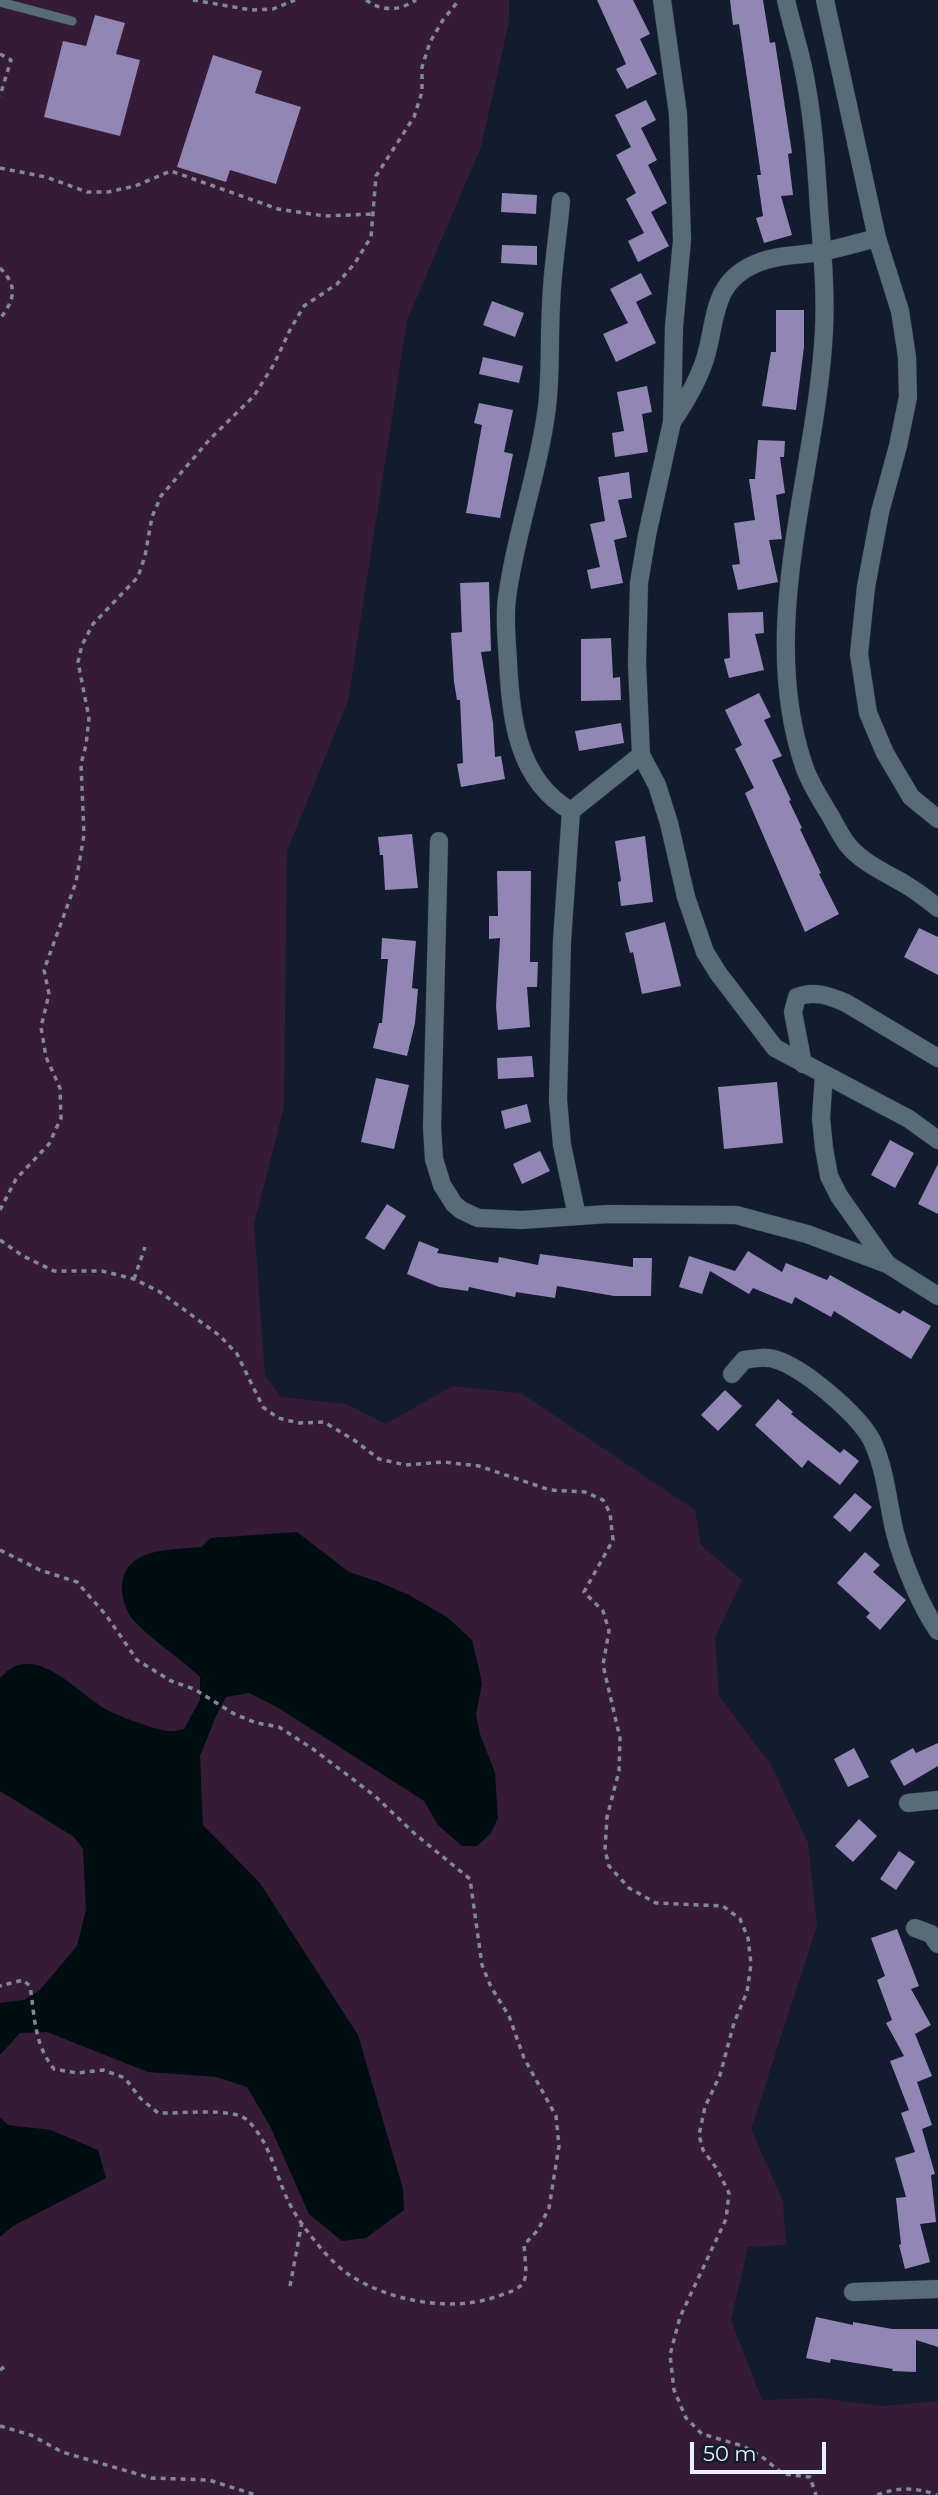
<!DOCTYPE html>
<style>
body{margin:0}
#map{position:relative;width:938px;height:2495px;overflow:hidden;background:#131b2e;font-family:Montserrat,sans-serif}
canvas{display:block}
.scale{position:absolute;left:690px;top:2442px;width:136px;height:32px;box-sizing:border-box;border:4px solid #eaf0fe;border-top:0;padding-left:9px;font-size:21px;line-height:24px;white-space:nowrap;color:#eaf0fe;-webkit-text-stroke:5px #131b2e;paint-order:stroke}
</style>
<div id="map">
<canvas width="938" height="2495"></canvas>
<div class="scale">50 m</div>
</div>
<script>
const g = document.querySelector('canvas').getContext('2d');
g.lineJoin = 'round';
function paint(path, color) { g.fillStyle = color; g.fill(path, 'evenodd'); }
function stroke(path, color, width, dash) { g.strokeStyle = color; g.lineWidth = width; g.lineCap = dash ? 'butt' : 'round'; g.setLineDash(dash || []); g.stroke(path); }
paint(new Path2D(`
 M0 0H509V22L481 147 407 321 348 701 287 851 284 1107 254 1224 265 1375 281 1397 346 1404 386 1424 452 1386 521 1393 695 1510 701 1545 742 1580 715 1638 719 1696 770 1763 808 1843 817 1926 751 2129 783 2201 786 2245 748 2247 731 2320 762 2400 818 2398 882 2406 938 2401V2495H0Z`), '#351b36');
paint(new Path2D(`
 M297 1532 349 1572 379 1582 409 1595 447 1617 472 1640 482 1683 476 1715 480 1734 495 1773 498 1818 491 1833 477 1846H462L438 1825 424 1801 277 1707 249 1693 226 1697 216 1716 200 1756 203 1825 260 1883 358 2035 403 2189 404 2210 366 2238 342 2241 309 2214 270 2126 247 2087 216 2077 148 2072 47 2032 20 2033 0 2055V2003L24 2000 40 1990 77 1946 86 1910 83 1849 74 1837 0 1791V1678C35 1637 78 1696 111 1712 122 1717 156 1730 168 1731 173 1732 179 1730 184 1729L200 1700V1677C179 1657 153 1641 133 1620 127 1613 122 1599 122 1590 121 1547 171 1550 202 1547L210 1538Z
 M0 2117 8 2125 51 2130 98 2150 106 2178 13 2226 0 2237Z`), '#000e11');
paint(new Path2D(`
 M597 0H633L650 34 640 39 657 74 627 89 616 69 626 64Z
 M730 0H763L770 43 775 42 792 153 788 154 793 195 781 196 792 235 764 243 756 218 763 216 757 175H761L739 24 733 25Z
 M95 15 125 23 116 54 140 60 120 136 44 117 63 41 86 46Z
 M213 55 262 71 255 93 301 107 276 184 230 170 226 182 177 167Z
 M646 100 656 120 641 128 657 160 648 165 667 203 651 212 669 246 638 262 628 241 644 233 626 199 636 193 616 155 631 147 615 115Z
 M502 193 537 195 536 214 501 212Z
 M502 245 537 246V265L501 263Z
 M641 273 652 294 636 302 656 343 616 362 603 334 628 323 610 289Z
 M492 301 524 313 515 337 483 325Z
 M776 310H804V347L796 410 762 406 771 352H776Z
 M483 357 523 366 519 383 479 374Z
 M647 386 652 412 642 414 648 452 615 457 612 433 624 431 617 392Z
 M479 403 513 410 504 452 513 454 500 518 466 513 482 425 474 423Z
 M758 440 785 441 784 457H780L785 493 776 495 782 539 769 540 778 582 738 590 732 565 740 564 734 523 755 520 749 479H755Z
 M629 472 632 498 618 500 627 537 614 540 623 583 591 589 587 570 600 567 590 524 605 521 598 477Z
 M489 582 491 651 481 652 493 723 495 757 501 756 505 779 461 787 457 764 463 763 460 700H457L454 682 451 633 462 632 460 583Z
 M763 612 764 633 755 634 764 670 729 678 724 659 730 658 728 613Z
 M611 638 613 678 620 677 621 700 581 701V639Z
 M759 693 771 717 764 720 782 756 772 760 791 800 789 801 802 828 800 829 821 873 819 874 839 914 805 932 745 793 754 788 735 749 742 745 725 710Z
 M621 723 624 743 579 751 575 731Z
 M412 834 418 888 385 890 383 855H380L378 837Z
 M645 836 653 902 621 906 618 882 621 881 615 841Z
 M497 871H531L530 962H538L537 987H527L530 1027 498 1030 496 1006 500 938 489 939V916H498Z
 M665 922 681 986 642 994 633 952 630 953 625 933Z
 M919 928 938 937V975L904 957Z
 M382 938 416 941 412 988 418 989 415 1023 407 1056 373 1048 379 1023H382L388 959H381Z
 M532 1056 534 1077 498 1079 497 1058Z
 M376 1078 409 1085 394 1149 361 1142Z
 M777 1082 783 1143 724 1149 718 1087Z
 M527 1104 531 1122 505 1129 501 1111Z
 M890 1140 914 1153 895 1188 871 1175Z
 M540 1151 550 1171 522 1184 513 1164Z
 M938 1164V1214L918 1204Z
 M387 1204 406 1216 384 1250 365 1238Z
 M419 1241 439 1249 437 1253 498 1263 499 1257 538 1265 540 1254 633 1267V1258H652L651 1296H614L557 1286 555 1298 516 1292 515 1297 469 1287 468 1291 439 1287 407 1274Z
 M748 1251 782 1272 786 1263 827 1280 830 1275 900 1314 903 1310 931 1326 911 1359 834 1311 831 1317 795 1297 792 1304 753 1288 749 1294 710 1271 702 1294 679 1287 689 1256 735 1271Z
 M725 1390 742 1406 718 1431 701 1415Z
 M778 1399 793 1412 791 1414 840 1453 844 1449 859 1461 840 1485 808 1460 802 1468 755 1425Z
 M855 1493 872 1507 850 1532 833 1517Z
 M865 1552 880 1565 873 1572 906 1600 880 1630 866 1617 870 1613 837 1583Z
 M938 1743V1766L904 1786 890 1761 913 1748 916 1753Z
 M854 1748 869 1777 848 1787 834 1759Z
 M859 1819 877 1836 853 1862 835 1846Z
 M899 1851 915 1862 896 1890 880 1879Z
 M897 1929 919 1986 911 1989 931 2025 915 2034 932 2076 917 2082 932 2125 922 2129 935 2174 931 2175 936 2222 920 2224 930 2262 905 2269 899 2245 901 2244 896 2198 906 2197 895 2158 915 2152 901 2113 909 2110 890 2061 904 2056 886 2023 892 2020 877 1980 885 1976 871 1938Z
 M816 2317 853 2325V2322L892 2329H938V2347L916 2340V2372L892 2371 893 2369 831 2359 830 2363 806 2358Z`), '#9286b5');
const service = new Path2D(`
 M0 2 72 21`);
const minor = new Path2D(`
 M662 0 678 114 682 240 674 327 672 422 647 535 639 583 637 663 641 755 657 785 669 823 686 897 705 952 718 973 775 1048 909 1119 938 1140
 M786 0C791 23 798 44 803 67 813 114 816 161 819 209 822 249 826 290 824 330 817 473 756 624 804 766 810 784 821 800 831 817 836 826 841 836 847 844 861 862 884 872 903 883 915 890 927 899 938 908
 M825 0 877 238 900 311 907 357 908 397 898 446 880 512 866 587 859 654 868 713 885 753 911 797 938 819
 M561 201C558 236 552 271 551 306 549 340 551 373 547 407 539 472 515 534 507 598 504 619 507 641 508 662 511 718 517 780 571 811L641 755
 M672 422C685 403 698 381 705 359 717 320 711 283 755 264 776 254 802 256 824 251 842 248 860 242 877 238
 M571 811 562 941 558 1100 562 1145 577 1216
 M439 841 432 1127 434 1159 442 1185 454 1204 461 1210 478 1218 522 1220 608 1214 736 1215 807 1234 887 1264
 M803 1064 793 1012 797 997C814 990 830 996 846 1003L938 1058
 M824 1074 821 1118 824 1148 829 1176 839 1196 887 1264 938 1296
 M732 1374 744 1360C756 1358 768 1356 780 1361 808 1372 863 1418 874 1445 886 1473 888 1504 895 1533 903 1563 920 1605 938 1631
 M908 1803 938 1800
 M915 1928 931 1934 938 1944
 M853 2292 938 2289`);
stroke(service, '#2d3547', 10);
stroke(minor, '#2d3547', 19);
stroke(new Path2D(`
 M193 0 251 10 273 9 295 0
 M366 0C383 12 399 11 416 0
 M0 54 11 60 0 96
 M0 168 46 177 87 192H108L135 186 171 171 278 209 325 216 374 214
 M0 268C19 287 14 300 0 319
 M0 1210 16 1179 49 1144 61 1118 60 1088 46 1057 41 1027 49 994 44 970 76 882 84 835 81 764 86 745 89 718 78 662 82 645 93 624 138 577 145 556 152 517 161 496 210 439 254 396 274 364 291 328 304 306 337 284 355 263 371 237 376 176 414 117 422 92V67L430 42 443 20 459 0
 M0 1240 23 1256 54 1271H102L134 1279 160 1292 220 1336 237 1354 263 1407 278 1418 299 1423 324 1422 354 1440 379 1459 406 1465 443 1462 479 1466 550 1490 585 1492 603 1500 610 1513 613 1540 584 1592 603 1611 609 1631 603 1665 620 1738 619 1771 607 1817 605 1850 609 1866 629 1888 656 1903 723 1906 740 1919 748 1938 751 1964 747 1992 734 2023 720 2075 705 2107 699 2135 703 2150 717 2169 729 2193 726 2219 680 2317 670 2355 674 2390 686 2418 702 2434 743 2446 761 2456 783 2474 810 2477 816 2495
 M134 1279 145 1247
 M0 1550 40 1570 77 1582 106 1615 137 1660 171 1681 194 1689 236 1715 257 1723 279 1727 313 1749 375 1796 415 1834 470 1879 482 1965 491 1987 509 2016 524 2058 556 2116 559 2146 549 2208 538 2230 524 2245C527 2284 531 2286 492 2298 448 2312 386 2300 348 2274 330 2262 304 2229 293 2210 276 2181 272 2143 247 2120 234 2107 177 2114 158 2113L140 2098 125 2078 103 2070 77 2073 54 2069C34 2044 35 2018 30 1986L23 1980 0 1986
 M290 2286 302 2222
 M0 2370 4 2367
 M0 2426 31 2435 62 2452 151 2478 209 2480 256 2495
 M877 2495C898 2487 915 2487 937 2495`), '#818898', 3.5, [5, 5]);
stroke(service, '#576b78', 9);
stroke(minor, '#576b78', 18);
</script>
